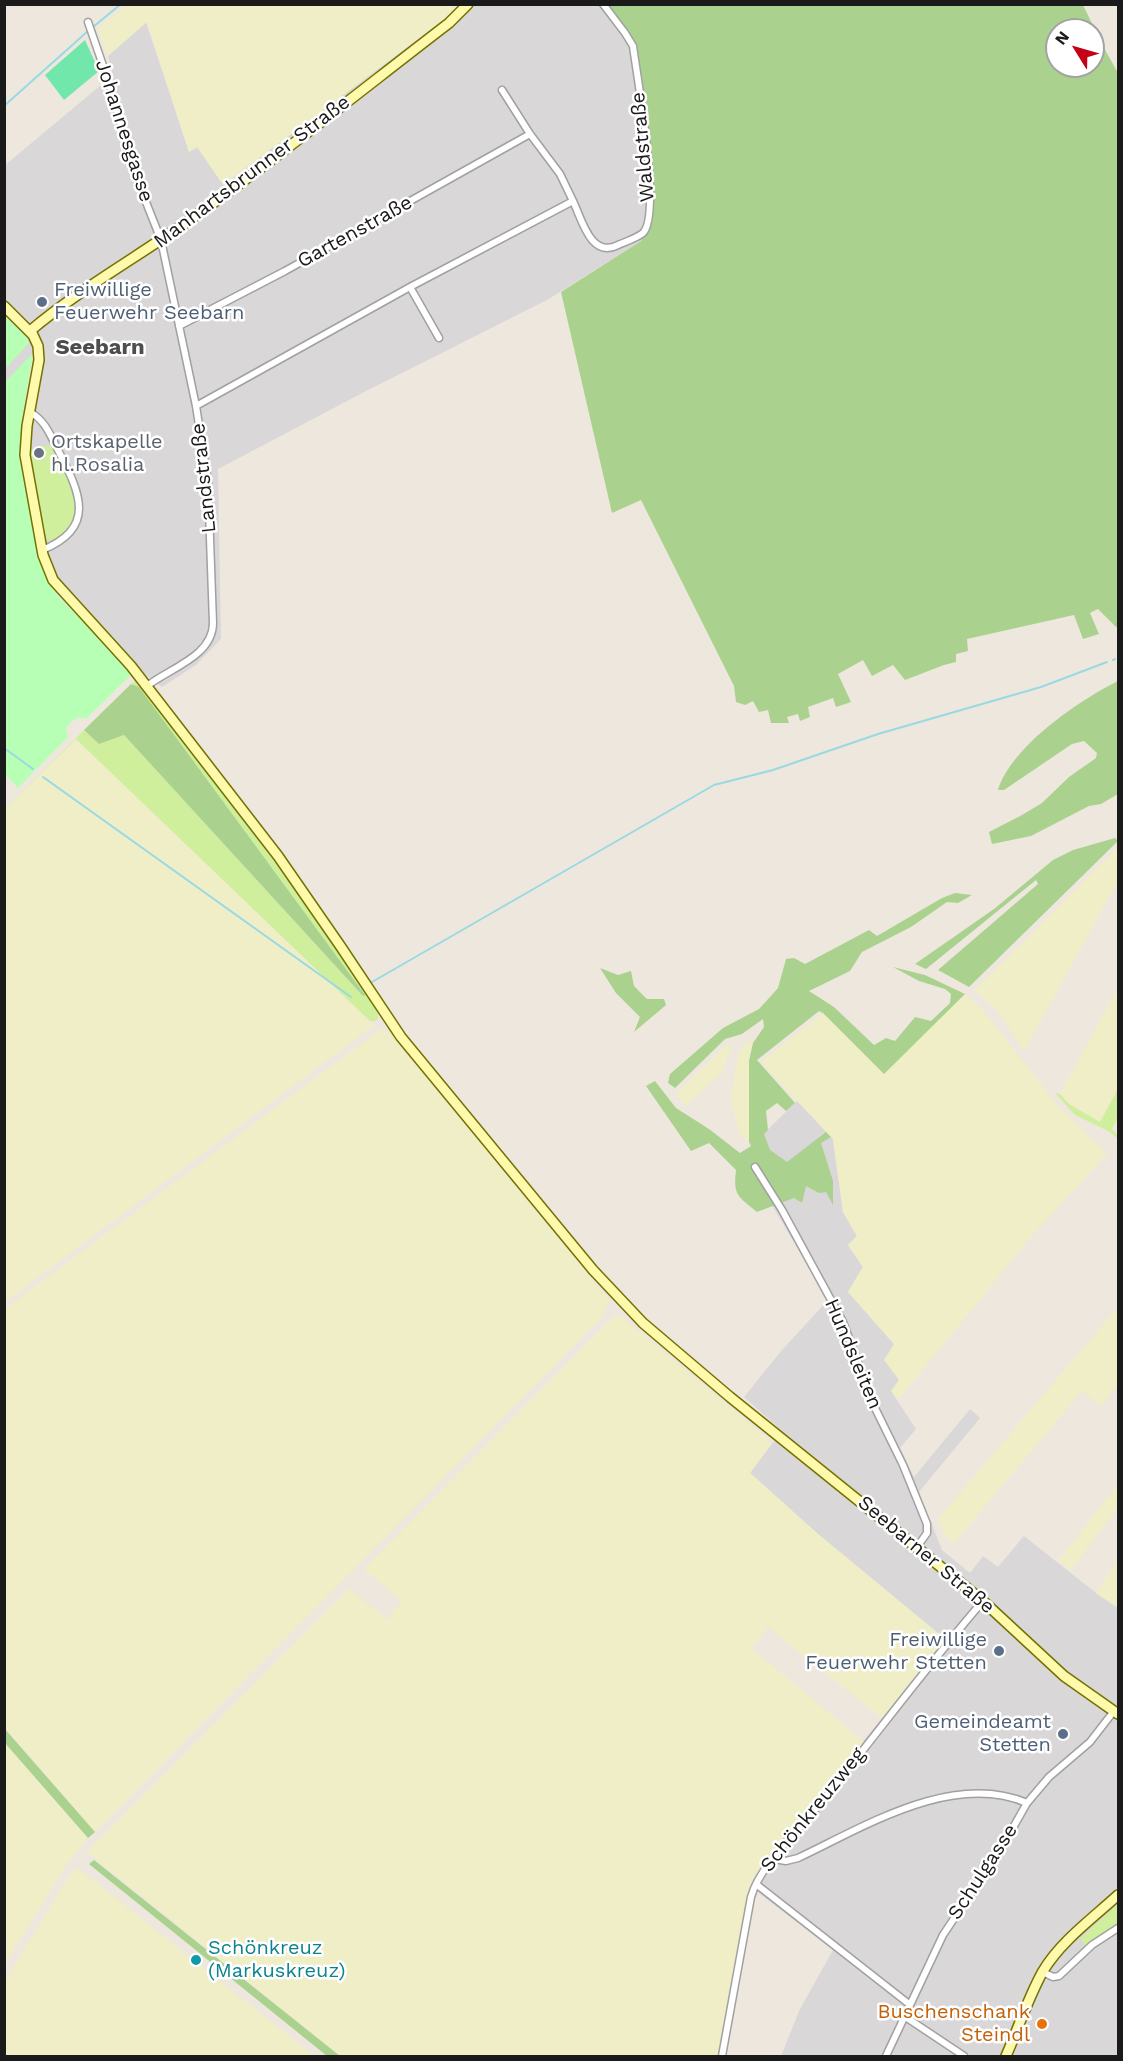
<!DOCTYPE html>
<meta charset="utf-8">
<style>
body{margin:0}
#map{position:relative;width:1123px;height:2061px;overflow:hidden;background:#eee7de;font-family:"Work Sans",sans-serif}
canvas{display:block}
.frame{position:absolute;inset:0;border:6px solid #1a1a1a;pointer-events:none}
.north{position:absolute;left:1045px;top:18px;width:60px;height:60px;box-sizing:border-box;background:#fff;border:2px solid #a3a3a3;border-radius:50%;rotate:307deg;font-size:16px;font-weight:700;line-height:24px;text-align:center;color:#1a1a1a}
.north::after{content:'';display:block;margin:auto;width:21px;height:27px;background:#c50017;clip-path:polygon(50% 0,100% 100%,50% 72%,0 100%)}
</style>
<div id="map">
<canvas width="1123" height="2061"></canvas>
<div class="frame"></div>
<div class="north">N</div>
</div>
<script>
const g = document.querySelector('canvas').getContext('2d');
g.lineJoin = 'round';
function paint(path, color) { g.fillStyle = color; g.fill(path, 'evenodd'); }
function stroke(path, color, width, dash) { g.strokeStyle = color; g.lineWidth = width; g.lineCap = dash ? 'butt' : 'round'; g.setLineDash(dash || []); g.stroke(path); }
function drawText(font, color, halo, rows, align = 'center') {
  g.font = font + ' "Work Sans",sans-serif'; g.lineWidth = 5; g.setLineDash([]); g.textBaseline = 'middle'; g.strokeStyle = halo; g.fillStyle = color; for (const [text, x, y, turn = 0] of rows) {
    g.save(); g.translate(x, y); g.rotate((+turn || 0) * Math.PI / 180); g.textAlign = isNaN(turn) ? turn : align; if (halo) g.strokeText(text, 0, 0); g.fillText(text, 0, 0); g.restore();
  }
}
paint(new Path2D(`
 M463 5H606L634 40 652 170 653 221 641 241 547 300 366 391 218 469 221 639 196 665 162 687 142 672 90 614 62 589 48 561 29 452 33 410 42 367 44 343 5 384 4 166 113 75 108 56 146 22 189 152Z
 M797 1101 833 1139 843 1212 857 1236 848 1245 863 1267 848 1292 894 1344 899 1380 891 1391 916 1429 900 1448 914 1477 970 1409 980 1418 919 1492 942 1550 970 1573 983 1556 998 1567 1024 1536 1096 1593 1118 1608V2056H781L800 2009 833 1950 756 1891 757 1874 945 1639 818 1534 750 1473 782 1431 744 1397 782 1350 828 1300 773 1207 751 1146Z`), '#d9d7d7');
paint(new Path2D(`
 M460 4 461 7 223 185 197 147 189 152 147 22 108 56 97 28 128 5Z
 M76 739 374 1025 5 1302V809Z
 M1118 847V881L1024 1051 998 1011 975 990Z
 M1118 988V1089L1100 1123 1069 1104 1060 1094Z
 M965 994 981 1008 1059 1107 1107 1154 1030 1238 899 1399 891 1391 899 1380 884 1360 894 1344 848 1292 863 1267 848 1245 857 1236 843 1212 833 1139 761 1062 823 1013 884 1074Z
 M380 1030H386L390 1033 610 1301 600 1319 95 1832 5 1728V1309Z
 M746 1041 753 1043 749 1061V1142L740 1135 731 1102 737 1059Z
 M728 1043 731 1048 722 1072 685 1106 676 1094Z
 M1118 1307V1384L1101 1406 1082 1391 954 1543 945 1536 946 1533 940 1528 942 1525 937 1520Z
 M617 1315 622 1317 767 1438 771 1444 750 1473 818 1534 945 1639 882 1718 768 1627 751 1648 864 1742 757 1874 751 1885 745 1906 718 2056H340L87 1852 349 1589 387 1619 402 1601 364 1569 611 1319Z
 M1118 1484V1507L1071 1570 1059 1560Z
 M1118 1559V1608L1096 1593Z
 M4 1743 88 1838 67 1864 5 1964Z
 M78 1869 83 1872 314 2056H5V1981L71 1873Z`), '#efeec7');
paint(new Path2D(`
 M41 446H52C64 470 89 505 67 530 62 536 55 541 47 540L45 534 30 450 33 449 37 460 40 461 44 458Z
 M135 681H137C217 781 293 885 366 990L377 1011 378 1019 375 1021H370L76 739 5 809 84 730 99 744 124 735 363 996 364 995 139 688 131 684Z
 M1118 1089V1117L1112 1129 1118 1136V1139L1108 1131 1075 1115 1055 1093 1060 1094 1069 1104 1100 1122Z
 M1118 1904V1923L1085 1945 1080 1939Z`), '#cfef9d');
paint(new Path2D(`
 M606 5H1083L1104 48 1118 73V626L1116 627 1098 609 1090 613 1099 634 1083 639 1074 615 967 639 968 651 956 654V662L944 665 905 680 893 665 872 676 863 660 838 674 851 702 836 707 833 698 808 707 810 717 800 721 798 714 787 717 789 723H771L768 710 759 712 753 701 745 705 736 702 734 686 641 500 612 513 561 292 641 241 653 220 652 170 634 40ZM1057 30H1093V66H1057Z
 M1118 681V794L1101 804 1089 806 1031 836 992 844 989 832 1022 815 1042 803 1069 777 1096 758 1097 753 1084 741 1072 744 1004 790H998C1012 746 1078 701 1118 681Z
 M131 684 139 687 365 995 363 996 124 735 99 744 84 730Z
 M1115 838 1118 841 969 987 938 970 1038 884 1036 880 926 969 915 964 994 909 1053 860 1073 850Z
 M955 893 972 895 958 903 947 902 911 927 862 952 850 971 809 991 834 1007 874 1045 886 1038 895 1041 915 1017 931 1021 950 1003 951 994 945 989 919 981 893 967 925 975 965 994 884 1074 823 1013 819 1011 757 1060 795 1103 786 1111 777 1103 766 1111 768 1130 764 1134 770 1150 787 1162 826 1132 831 1137 821 1143 833 1181V1205L826 1192 819 1193 806 1186 802 1203 794 1198 757 1212C738 1196 733 1196 736 1170L709 1143 691 1151 646 1086 655 1081 676 1108 709 1129 740 1153 751 1146 749 1142V1061L753 1043 764 1027 763 1019 742 1034 725 1039 675 1088 668 1083 670 1074 723 1028 759 1009 778 988 786 959 794 958 805 964 869 930 877 936 942 898Z
 M600 968 618 975 631 971 634 986 647 999H664L666 1005 634 1032 640 1017 616 993Z
 M4 1728 95 1832 88 1838 5 1743Z
 M94 1860 340 2056H327L89 1864Z`), '#aad28e');
paint(new Path2D(`
 M4 315 26 336 29 343 5 369Z
 M33 353 23 411 19 455 38 558 52 588 58 596 133 673 86 719 79 717 71 722 66 728 68 737 18 788 4 773V383Z`), '#b7ffb4');
paint(new Path2D(`
 M85 40 99 71 64 100 45 75Z`), '#72e7ac');
stroke(new Path2D(`
 M93 27 121 4
 M4 106 88 31
 M1113 660 1115 659
 M4 748 33 769
 M43 777 351 997
 M372 982 714 785 773 770 878 734 1041 687 1107 662
 M360 990H361`), '#99d9e1', 2);
const street = new Path2D(`
 M88 22 109 83 138 182 161 240 196 406 208 482 213 623C213 656 170 668 147 686
 M502 90 530 134 560 174 573 201
 M410 287 439 338
 M179 326 285 271 530 134
 M196 406 410 287 573 201C582 220 591 259 618 245 625 242 637 238 643 233 662 214 637 77 633 46L625 33 603 4
 M29 412C45 419 51 437 59 452 80 493 97 528 42 550
 M755 1167 782 1210 843 1322 875 1408 903 1465 927 1524V1533L917 1547
 M774 1859 786 1861 798 1858C864 1827 952 1771 1027 1803
 M756 1884 909 2004
 M1043 1972 1053 1977 1059 1976 1092 1945 1118 1928
 M904 2016 964 2056
 M722 2056 751 1897C760 1864 803 1825 825 1798 878 1732 928 1665 983 1601
 M886 2056 943 1935 1002 1847 1027 1803 1049 1777 1090 1742 1114 1711`);
const secondary = new Path2D(`
 M4 306 33 335 38 346 39 360 27 426 25 455 43 555 53 580 131 666 278 856 341 947 401 1037 593 1270 643 1323 730 1397 983 1601 1064 1676 1118 1714
 M30 331C78 290 139 256 191 219 279 157 363 89 449 23L468 4
 M1006 2056C1018 2029 1028 1998 1043 1971 1061 1941 1093 1918 1118 1895`);
stroke(street, '#a1a1a1', 9);
stroke(secondary, '#737200', 12);
stroke(street, '#fff', 6);
stroke(secondary, '#fff9ab', 9);
for (const [x, y, r, color] of [
 [42,302,6,"#5c6f8a"],
 [39,453,6,"#6b7280"],
 [999,1651,6,"#5c6f8a"],
 [1063,1734,6,"#5c6f8a"],
 [196,1960,6,"#0f9aa8"],
 [1042,2024,6,"#e8710a"]
]) { const dot = new Path2D(); dot.arc(x, y, r, 0, 2 * Math.PI); g.fillStyle = color; g.fill(dot); stroke(dot, '#fff', 2); }
drawText('20px', '#1a1a1a', '#fff', [
 ["Johannesgasse",124,131,72],
 ["Waldstraße",643,147,-95],
 ["Manhartsbrunner Straße",252,172,-37],
 ["Gartenstraße",355,232,-29],
 ["Landstraße",204,478,-96],
 ["Hundsleiten",853,1354,67],
 ["Seebarner Straße",926,1555,40],
 ["Schönkreuzweg",813,1810,-51],
 ["Schulgasse",983,1872,-57]
]);
drawText('20px', '#4e5e75', '#fff', [
 ["Freiwillige",54,290,"left"],
 ["Feuerwehr Seebarn",54,313,"left"],
 ["Freiwillige",987,1640],
 ["Feuerwehr Stetten",987,1663],
 ["Gemeindeamt",1051,1722],
 ["Stetten",1051,1745]
], 'right');
drawText('20px', '#5b616d', '#fff', [
 ["Ortskapelle",51,442],
 ["hl.Rosalia",51,465]
], 'left');
drawText('20px', '#0d838f', '#fff', [
 ["Schönkreuz",208,1948],
 ["(Markuskreuz)",208,1971]
], 'left');
drawText('20px', '#c56008', '#fff', [
 ["Buschenschank",1030,2012],
 ["Steindl",1030,2035]
], 'right');
drawText('bold 22px', '#4d4d4d', '#fff', [
 ["Seebarn",100,348]
]);
</script>
